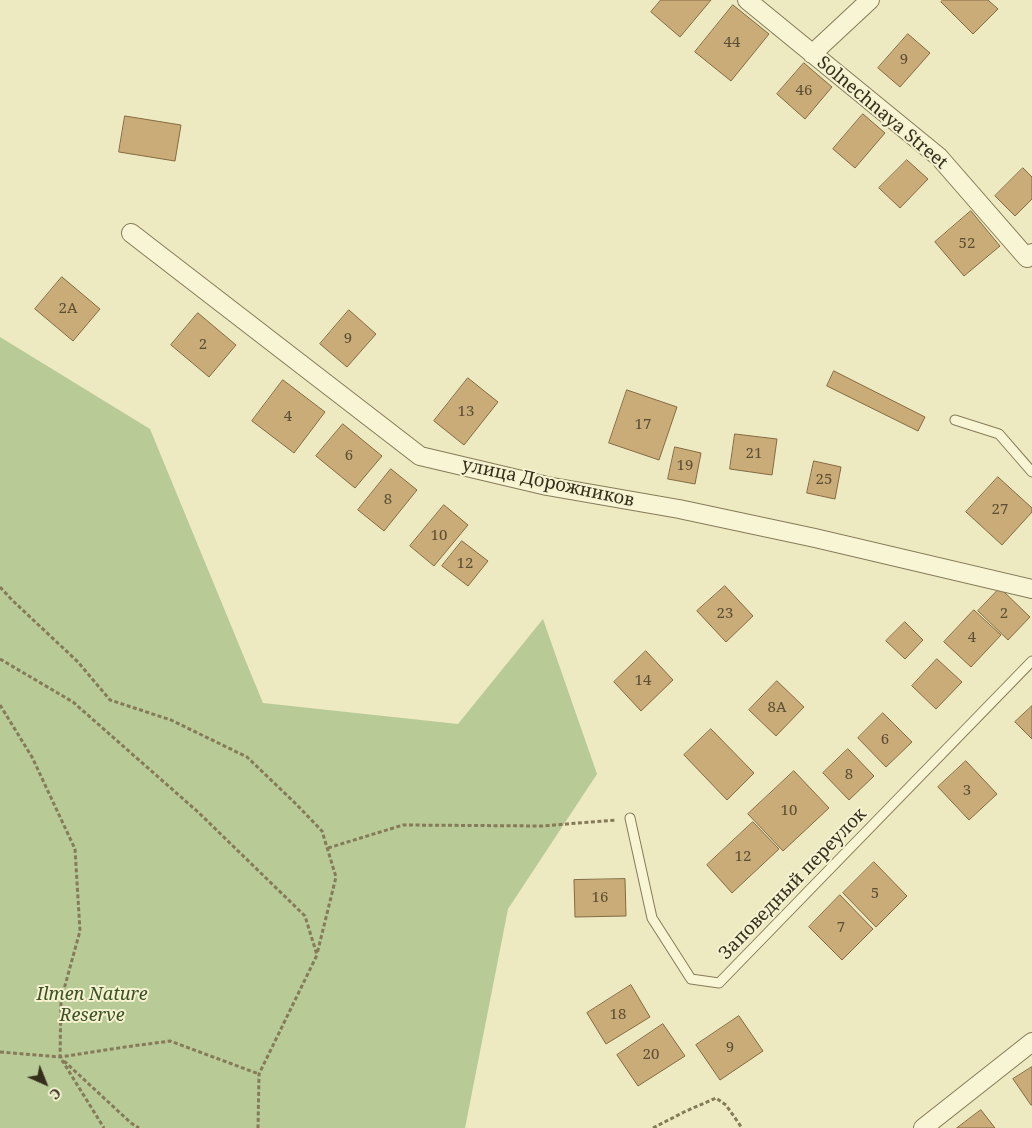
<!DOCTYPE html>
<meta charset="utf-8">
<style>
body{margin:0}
#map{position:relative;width:1032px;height:1128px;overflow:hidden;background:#ede9c1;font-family:"Noto Serif",serif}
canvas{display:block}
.north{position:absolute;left:20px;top:1058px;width:50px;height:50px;-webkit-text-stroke:4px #f4f2d0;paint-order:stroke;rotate:136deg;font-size:14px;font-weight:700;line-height:20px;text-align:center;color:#362e1d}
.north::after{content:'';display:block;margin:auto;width:18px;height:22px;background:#362e1d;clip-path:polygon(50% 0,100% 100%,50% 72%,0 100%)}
</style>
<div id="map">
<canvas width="1032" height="1128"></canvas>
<div class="north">С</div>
</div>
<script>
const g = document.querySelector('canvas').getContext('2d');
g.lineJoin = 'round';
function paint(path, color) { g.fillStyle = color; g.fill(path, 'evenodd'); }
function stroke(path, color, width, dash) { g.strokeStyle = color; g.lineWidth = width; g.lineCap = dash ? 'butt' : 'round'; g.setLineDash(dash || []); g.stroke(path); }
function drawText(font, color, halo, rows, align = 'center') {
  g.font = font + ' "Noto Serif",serif'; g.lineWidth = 4; g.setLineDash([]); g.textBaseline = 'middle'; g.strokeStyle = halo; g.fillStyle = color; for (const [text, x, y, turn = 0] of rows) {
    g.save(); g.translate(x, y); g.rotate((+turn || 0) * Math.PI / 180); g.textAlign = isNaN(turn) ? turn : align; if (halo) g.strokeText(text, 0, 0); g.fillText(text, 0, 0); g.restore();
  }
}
paint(new Path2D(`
 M0 337 150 429 263 703 458 724 543 619 597 774 508 909 465 1128H0Z`), '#b8ca95');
const building = new Path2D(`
 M661 0H711L680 37 651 12Z
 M943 0H988L998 9 973 34 941 2Z
 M733 5 769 34 731 81 695 52Z
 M908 34 930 53 900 87 878 68Z
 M804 63 832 87 805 119 777 94Z
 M863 114 885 133 855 168 833 149Z
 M125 116 181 125 175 161 119 152Z
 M907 160 928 179 900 208 879 188Z
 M1023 168 1032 177V199L1015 216 995 196Z
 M971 211 1000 246 964 276 935 242Z
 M62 277 100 309 73 341 35 309Z
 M349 310 376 334 347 367 320 344Z
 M198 313 236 345 209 377 171 345Z
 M834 371 925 417 918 431 827 386Z
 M468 378 498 402 464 445 434 421Z
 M283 380 325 412 294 453 252 421Z
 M627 390 677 407 659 460 609 443Z
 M343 424 382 456 355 488 316 456Z
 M735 434 777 439 772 475 730 469Z
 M675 447 701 453 695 484 668 479Z
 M814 461 841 467 835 499 807 493Z
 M391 469 417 490 384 531 358 510Z
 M998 477 1032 508V512L1002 545 966 512Z
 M444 505 468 525 434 566 410 546Z
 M462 541 488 561 468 586 442 566Z
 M725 586 753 616 726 642 697 611Z
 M1000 588 1030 617 1008 640 978 611Z
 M974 610 1001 635 971 667 944 642Z
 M905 622 923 640 905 659 886 641Z
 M646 651 673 680 641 711 614 682Z
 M937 659 962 682 936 709 912 686Z
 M777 681 804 707 776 736 749 710Z
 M1032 706V739L1015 722Z
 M883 713 912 742 886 767 858 738Z
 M711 729 754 773 727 800 684 755Z
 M848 749 874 776 849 800 823 773Z
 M966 761 997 794 969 820 938 787Z
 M794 771 829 808 783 851 748 814Z
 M753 822 779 849 732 893 707 865Z
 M874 862 907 896 876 927 843 893Z
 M625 879 626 916 575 917 574 880Z
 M840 895 873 929 842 960 809 927Z
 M631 985 650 1017 606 1044 587 1013Z
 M739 1016 763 1051 720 1080 696 1045Z
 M663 1024 685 1056 638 1086 617 1055Z
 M1032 1067V1105H1031L1013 1079Z
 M981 1110 995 1128H957Z`);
paint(building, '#caac78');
stroke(building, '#846a40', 1);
const service = new Path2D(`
 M955 420 999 434 1032 472
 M630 818 652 918 691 979 719 983 1032 661`);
const minor = new Path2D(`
 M747 0 939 157 1027 258 1032 253
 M812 54 870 0
 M131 233 420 456 547 486 679 509 815 538 1032 589
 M923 1128 1032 1042`);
stroke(service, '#867b59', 11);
stroke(minor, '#867b59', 20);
stroke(new Path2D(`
 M0 587 12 600 78 662 110 700 171 720 247 757 296 804 322 831 336 877 317 954
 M0 659 73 702 198 812 305 916 317 955 259 1074 258 1128
 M0 705 32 757 75 849 80 931 61 1000 60 1057 104 1128
 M328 848 403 825 542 826 616 820
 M0 1052 60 1057 125 1047 170 1041 259 1074
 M64 1061 131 1123 139 1128
 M653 1128 684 1112 716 1098 726 1105 742 1128`), '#867b59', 3, [4, 2.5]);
stroke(service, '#f8f5d4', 9);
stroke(minor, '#f8f5d4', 18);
drawText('15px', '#5b4e34', null, [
 ["44",732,43],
 ["9",904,60],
 ["46",804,91],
 ["52",967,244],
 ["2А",68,309],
 ["9",348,339],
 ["2",203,345],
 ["13",466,412],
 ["4",288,417],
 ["17",643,425],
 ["21",754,454],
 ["6",349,456],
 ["19",685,466],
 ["25",824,480],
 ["8",388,500],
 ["27",1000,510],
 ["10",439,536],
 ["12",465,564],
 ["23",725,614],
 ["2",1004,614],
 ["4",972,638],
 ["14",643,681],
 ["8А",777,708],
 ["6",885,740],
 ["8",849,775],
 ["3",967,791],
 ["10",789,811],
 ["12",743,857],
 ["5",875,894],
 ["16",600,898],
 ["7",841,928],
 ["18",618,1015],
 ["9",730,1048],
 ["20",651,1055]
]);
drawText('18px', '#362e1d', '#f4f2d0', [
 ["Solnechnaya Street",882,113,40],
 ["улица Дорожников",548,483,12],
 ["Заповедный переулок",793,884,-46]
]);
drawText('italic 18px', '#3c5124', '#f4f2d0', [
 ["Ilmen Nature",92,995],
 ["Reserve",92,1016]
]);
</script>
